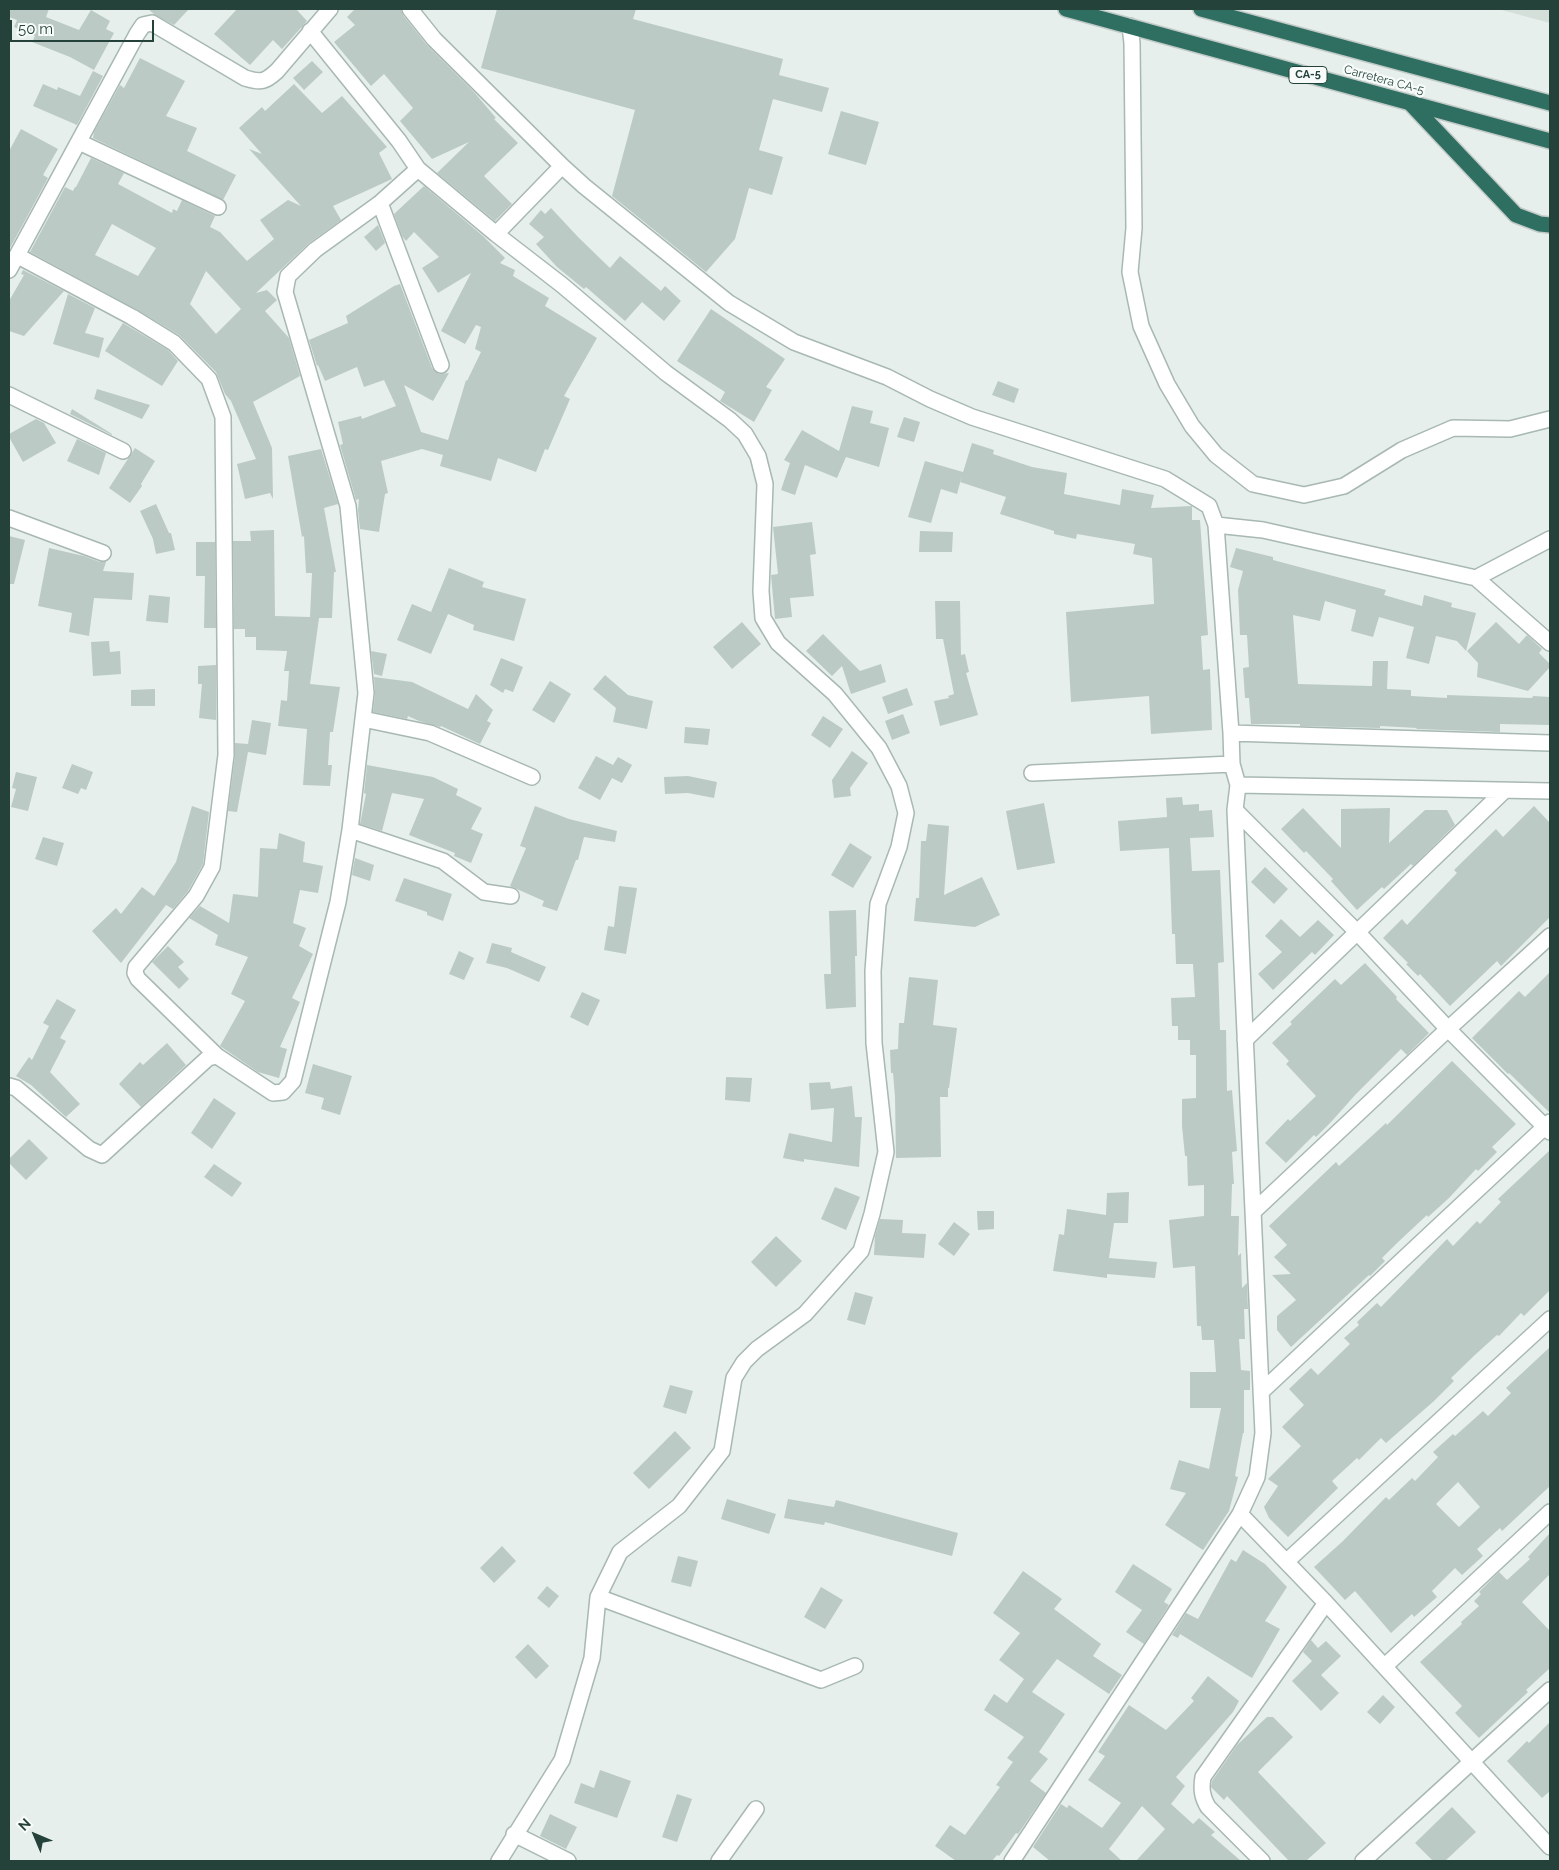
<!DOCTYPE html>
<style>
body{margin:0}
#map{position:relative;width:1559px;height:1870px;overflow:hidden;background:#e6efeb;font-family:Raleway,sans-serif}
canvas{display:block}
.frame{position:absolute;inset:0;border:10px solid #24423a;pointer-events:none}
.north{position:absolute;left:10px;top:1810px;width:50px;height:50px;-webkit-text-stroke:4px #f7fbf9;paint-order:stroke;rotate:315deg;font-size:14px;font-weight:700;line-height:20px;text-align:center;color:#24423a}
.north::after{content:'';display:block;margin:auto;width:18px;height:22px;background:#24423a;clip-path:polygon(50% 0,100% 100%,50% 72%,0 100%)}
.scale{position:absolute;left:10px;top:20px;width:144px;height:22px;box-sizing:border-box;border:2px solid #24423a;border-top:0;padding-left:6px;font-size:15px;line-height:18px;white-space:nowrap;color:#24423a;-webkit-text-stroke:4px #f7fbf9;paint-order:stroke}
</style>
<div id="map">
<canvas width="1559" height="1870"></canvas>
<div class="frame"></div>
<div class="north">N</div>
<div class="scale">50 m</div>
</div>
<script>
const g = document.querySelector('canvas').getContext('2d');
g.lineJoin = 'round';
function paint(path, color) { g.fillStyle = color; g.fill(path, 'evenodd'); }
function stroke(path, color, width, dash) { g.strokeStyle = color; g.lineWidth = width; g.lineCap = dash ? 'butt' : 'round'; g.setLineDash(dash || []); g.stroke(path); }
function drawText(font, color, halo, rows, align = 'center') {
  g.font = font + ' Raleway,sans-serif'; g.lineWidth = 4.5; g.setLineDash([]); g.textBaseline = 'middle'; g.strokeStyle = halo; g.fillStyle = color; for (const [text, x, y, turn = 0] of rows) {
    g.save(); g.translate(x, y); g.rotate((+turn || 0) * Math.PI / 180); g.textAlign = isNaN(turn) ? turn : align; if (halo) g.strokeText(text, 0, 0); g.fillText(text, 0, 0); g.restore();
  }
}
paint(new Path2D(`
 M1498 9H1550V23Z`), '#d4dfda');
paint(new Path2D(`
 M9 9H49L46 17 79 30 91 10 110 21 106 29 114 33 94 70 70 57 32 42 35 36 14 27 17 20 9 17Z
 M148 9H189L174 25 155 15Z
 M237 9H296L307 21 282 49 273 40 250 65 214 34Z
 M355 9H401L403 15 427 45 474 92 496 118 494 119 518 143 484 176 512 204 495 221 437 173 469 142 432 159 400 121 413 108 384 74 371 86 334 42 355 25 347 17Z
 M497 9H636L633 19 783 59 779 75 829 88 822 112 773 99 759 150 783 157 772 195 749 188 735 239 706 272 612 196 635 110 481 68Z
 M140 58 185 81 166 116 197 128 187 151 236 175 223 200 93 138 94 132 120 85 124 88Z
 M312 61 323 72 304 90 293 78Z
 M93 71 103 76 77 125 33 106 43 84 57 90 58 87 80 96Z
 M294 84 322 113 342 96 387 147 379 153 392 179 333 206 341 220 309 243 256 293 267 290 277 300 265 311 289 338 300 376 253 402 272 448 273 499 270 493 245 499 237 464 256 459 231 401 225 394 216 372 179 335 136 309 30 252 65 187 73 191 75 187H76L91 158 124 173 118 184 172 213 173 209 177 211 182 200 215 216 210 227 220 232 247 261 274 239 260 220 288 200 301 206 249 149 262 154 239 128 262 107 265 111ZM112 224 156 248 138 276 95 255ZM206 271 241 309 216 334 190 304Z
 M841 111 879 122 866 165 828 154Z
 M21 129 58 149 43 175 48 178 10 248H9V151Z
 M424 186 483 236 505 258 500 263 515 270 513 276 549 298 545 306 597 338 564 396 570 399 548 450 545 449 536 472 498 458 491 481 440 466 443 455 422 449 381 461 388 493 385 494 379 532 360 529 358 510 359 499 356 500 340 445 343 444 338 422 361 416 362 419 396 406 384 380 364 387 357 367 325 381 318 365 317 366 309 340 348 323 346 316 394 286 400 284 432 368 439 374 449 373 433 401 404 385 421 432 448 440 466 380 467 381 481 352 475 349 481 327 476 325 465 344 441 331 471 273 438 293 422 268 439 257 414 232 406 241 402 236 394 214Z
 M551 208 579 238 610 268 620 256 661 291 665 286 681 301 664 321 642 302 625 321 586 287 584 289 557 267 536 244 544 237 529 224 541 210 545 214Z
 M378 225 385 243 376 251 364 237Z
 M23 270 64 291 24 336 9 331V301L24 275 21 274Z
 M68 294 95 308 85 333 104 338 99 358 53 344Z
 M711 309 785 359 766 387 772 390 754 422 720 401 725 392 677 361Z
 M123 323 168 350 178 361 162 386 105 351Z
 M998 381 1019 389 1014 403 992 395Z
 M97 389 150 405 142 419 94 399Z
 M852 406 873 411 870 423 889 428 879 467 846 457 837 478 805 465 795 495 781 490 790 463 784 460 802 430 839 451Z
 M72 409 112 434V435L70 414Z
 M904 417 920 422 914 442 897 437Z
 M36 419 44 423 56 443 23 462 9 437V434Z
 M77 439 106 453 99 475 67 461Z
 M972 443 994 450 993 454 1032 467 1067 473 1064 494 1120 505 1122 489 1154 495 1151 508 1192 506V520H1200L1208 635 1201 636 1203 670 1210 669 1212 730 1151 734 1149 696 1071 702 1066 612 1154 604 1152 558 1133 554 1135 544 1077 534 1076 539 1054 534V531L1000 514 1006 497 960 482Z
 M135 448 155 461 141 484 142 486 130 503 109 488Z
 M321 449 338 504 324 508 336 572H334L332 618H318H319L310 684 340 687 333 732H330L328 765H332L330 786 303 785 307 729 278 726 281 700 287 701 289 671H284L287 651 256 650V637H245V629H234L233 541H251L250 531 274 530 275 616 310 617 312 573H306L304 536 302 537 288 456Z
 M925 461 963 472 957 494 941 489 931 523 908 517Z
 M156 504 169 533H171L175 550 156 554 153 539 140 511Z
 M812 522 816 554 810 555 814 596 790 598 792 617 775 619 771 575 778 574 773 527Z
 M920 531 953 532 952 552H919Z
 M9 536 25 540 14 584H9Z
 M196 542H215L216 628H204L205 576H196Z
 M49 548 84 556 100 562H106L103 571 134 573 132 600 94 598 89 636 69 632 72 613 38 606Z
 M1236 548 1273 557V560L1386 590 1384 595 1422 606 1424 595 1452 603 1451 607 1476 613 1466 651 1457 641 1436 636 1429 664 1406 658 1414 627 1379 617 1373 637 1351 631 1356 610 1325 601 1320 621 1293 615 1298 684 1372 686 1373 661H1388L1387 689 1411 690V696L1447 698V695L1532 698 1533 696 1550 697V725L1500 724V732L1416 729 1417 728 1380 726V728L1300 726V724H1251L1249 698H1245L1243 668 1249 667 1247 635H1240L1238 590 1243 571 1230 567Z
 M449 568 484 582 482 587 526 599 514 641 473 630 474 625 448 614 431 654 397 640 412 604 431 612Z
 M149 595 170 597 168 623 146 621Z
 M935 601H960L961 655 965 654 969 672 966 673 978 715 940 726 934 701 949 698 948 696 954 694 943 639H936Z
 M742 622 761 644 732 669 713 647Z
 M1496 622 1519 644 1527 635 1542 649 1539 653 1550 664V667L1528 691 1477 677 1478 663 1467 651Z
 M823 634 860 671 881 664 886 682 851 694 842 666 832 676 806 651Z
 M109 641 110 652 120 651 121 674 93 676 91 642Z
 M371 651 387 654 382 676 374 674Z
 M501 658 523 667 513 692 505 689 503 693 490 685Z
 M216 665V720L199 718 202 684H198V666Z
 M605 675 628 695 653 701 647 729 613 722 616 708 593 689Z
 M374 677 412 682 468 709 476 694 493 710 487 721 491 723 480 744 441 726 440 727 419 721 408 716 407 719 373 712 375 694Z
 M550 681 571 694 554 723 532 710Z
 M907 688 913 705 888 714 882 697Z
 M155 689V706H131V690Z
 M903 714 910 733 892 740 885 721Z
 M823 716 843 729 830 748 811 735Z
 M252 720 271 723 266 755 248 752 237 812 228 811 235 756V743L248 744Z
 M685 727 710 729 708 745 684 743Z
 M852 751 868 763 850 788 851 796 834 798 832 780Z
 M596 756 613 765 618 757 632 765 622 783 612 778 600 800 578 788Z
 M72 764 93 772 86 790 81 788 78 794 62 788Z
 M367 765 433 777 458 789 456 795 482 808 471 829 483 834 471 863 454 856 455 853 409 835 424 799 392 793 382 831 360 824 366 794 364 793Z
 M16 772 37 777 28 811 11 807 16 789 12 788Z
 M688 776 717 782 714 798 688 793 665 794 664 777Z
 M1182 797 1183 805 1199 804V811L1212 810 1214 837 1190 838 1192 871 1220 870 1224 962 1218 963 1220 1030H1226L1227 1091 1232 1090 1237 1151 1232 1152 1234 1184H1232L1231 1216H1239L1238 1256 1241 1253 1242 1288 1247 1283 1248 1309H1244L1245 1339H1239L1241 1370 1250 1371V1390H1244V1433H1243L1235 1476 1238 1477 1229 1511 1203 1550 1165 1525 1186 1493 1170 1489 1179 1460 1209 1469 1221 1408H1190V1372H1216L1214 1340H1202L1201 1326H1197L1195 1266 1173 1268 1169 1220 1204 1216V1185L1188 1186 1187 1156H1185L1182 1126V1099L1196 1098V1055H1190V1040H1178V1026H1172L1171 998 1195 997 1193 964H1176L1175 934H1172L1169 848 1120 851 1118 821 1167 817 1166 798Z
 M1044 803 1055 863 1017 870 1006 811Z
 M192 806 209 812 203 864 188 891 173 909 166 905 121 963 92 931 116 908 121 914 142 887 154 896 176 862Z
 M535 806 569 819 617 831 615 842 584 837 578 860H576L557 911 542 906 544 901 510 886 526 848 520 846Z
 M1534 806 1550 823V917L1501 966 1497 961 1450 1006 1420 974 1418 976 1406 964 1408 963 1383 938 1402 919 1407 925 1457 873 1454 870 1496 829 1503 837Z
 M1303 808 1341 848V809L1390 808 1389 843 1425 810H1447L1455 825 1413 866 1411 864 1384 889 1382 887 1357 910 1331 881 1333 879 1306 851 1304 853 1281 829Z
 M928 824 949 826 944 895 982 877 1000 915 975 927 914 921 916 898H919L921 841H926Z
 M279 833 305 842 303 862 323 866 318 893 300 890 293 923 306 928 299 946 313 954 292 998 300 1002 280 1047 287 1049 279 1078 258 1072 220 1046 245 1001 231 994 248 957 215 945 218 935 189 918 200 906 229 923 233 894 258 897 260 848 277 849Z
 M43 837 64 843 57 866 35 859Z
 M850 843 872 857 853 888 831 875Z
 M355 858 374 865 370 881 352 875Z
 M1265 867 1288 889 1274 904 1251 882Z
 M404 878 452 894 443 921 427 915V912L395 901Z
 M619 886 637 888 626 954 604 950 608 926 614 927Z
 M856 910 857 956H855L856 1007 826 1009 824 974H831L829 911Z
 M1281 919 1300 937 1318 920 1334 935 1315 955 1312 952 1273 990 1258 974 1282 952 1265 936Z
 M492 943 512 948 511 952 546 967 539 982 507 968 486 963Z
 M168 946 184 962 178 967 189 979 179 989 152 962Z
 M459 951 474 958 464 980 449 974Z
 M1365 963 1397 997 1396 999 1429 1033 1407 1055 1401 1049 1356 1094 1331 1122 1316 1137 1314 1135 1286 1163 1265 1143 1288 1119 1290 1121 1316 1096 1286 1064 1289 1061 1272 1043 1292 1024 1290 1022 1335 979 1341 985Z
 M1550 972V1113L1509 1073 1508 1074 1472 1038 1519 991 1525 997Z
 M909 977 938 980 933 1025 957 1028 949 1088H948V1097H940L941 1157 896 1158 895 1097 893 1073H891L890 1050 898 1049 899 1023H904Z
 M582 992 600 1000 588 1026 570 1017Z
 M57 999 76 1010 60 1038 66 1041 50 1072 80 1104 66 1117 31 1085 16 1076 29 1057 32 1060 49 1026 43 1023Z
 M167 1043 186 1065 141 1107 119 1084 140 1062 143 1065Z
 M1452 1061 1516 1124 1492 1147 1497 1152 1478 1171 1476 1169 1449 1198 1428 1217 1427 1215 1396 1244 1382 1258 1385 1261 1370 1276 1369 1275 1291 1347 1277 1330V1316L1296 1300 1272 1275 1291 1274 1274 1257 1287 1245 1269 1226 1336 1162 1339 1166 1386 1123 1387 1125Z
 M313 1064 352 1076 340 1115 321 1109 324 1098 305 1093Z
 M726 1077 752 1078 750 1102 725 1100Z
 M830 1082 831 1089 852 1086 855 1117H862L859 1167 804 1159V1162L783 1158 789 1133 832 1142 834 1108 811 1110 809 1083Z
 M214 1098 236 1113 212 1149 191 1133Z
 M29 1139 48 1158 26 1180 9 1163V1159Z
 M1550 1150V1290L1524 1316 1521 1313 1499 1336 1497 1335 1477 1353 1451 1378 1454 1381 1434 1401 1386 1443 1381 1438 1359 1460 1357 1458 1332 1481 1338 1488 1288 1537 1269 1518 1264 1507 1278 1486 1268 1479 1301 1446 1282 1427 1304 1405 1289 1389 1311 1368 1318 1375 1350 1344 1344 1338 1359 1325 1357 1322 1377 1303 1381 1307 1447 1239 1453 1246 1477 1221 1480 1224 1501 1202 1498 1199Z
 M214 1164 242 1183 232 1197 204 1177Z
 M835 1187 860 1197 846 1230 821 1219Z
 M1129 1192 1128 1223H1114L1109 1258 1157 1262 1155 1278 1107 1274V1278L1053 1271 1059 1234 1064 1235 1067 1209 1106 1215 1107 1193Z
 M977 1211H994V1229L978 1230Z
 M880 1219 903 1220 902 1233 926 1234 924 1258 874 1255 875 1236Z
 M954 1222 970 1234 954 1256 938 1244Z
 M776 1236 802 1261 776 1287 751 1262Z
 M855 1292 873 1297 865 1325 847 1320Z
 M1550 1347V1486L1502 1531 1500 1528 1477 1549 1483 1556 1462 1575 1455 1568 1432 1591 1437 1597 1414 1617 1412 1614 1391 1633 1355 1591 1345 1600 1314 1567 1343 1541 1386 1497 1389 1500 1412 1478 1415 1481 1438 1457 1433 1452 1453 1434 1455 1436 1483 1411 1488 1416 1511 1393 1506 1388ZM1458 1482 1480 1507 1459 1527 1436 1504Z
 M670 1385 693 1391 686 1414 663 1407Z
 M675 1431 691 1448 649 1489 633 1473Z
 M727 1499 776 1514 769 1534 721 1519Z
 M788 1499 834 1507 836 1500 958 1533 952 1556 825 1522 824 1525 784 1518Z
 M1550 1533V1574L1522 1602 1550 1631V1668L1526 1690 1528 1692 1479 1738 1455 1713 1462 1706 1420 1662 1462 1624 1461 1622 1479 1606 1474 1601 1481 1594 1479 1592 1499 1572 1507 1580 1530 1559 1528 1557Z
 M502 1546 516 1561 494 1583 480 1568Z
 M1243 1550 1265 1564 1287 1587 1265 1621 1280 1629 1252 1678 1180 1634 1178 1638 1172 1635 1186 1613 1198 1619 1231 1559 1236 1562Z
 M678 1556 698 1561 691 1587 671 1582Z
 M1133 1564 1172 1589 1164 1602 1169 1605 1144 1644 1126 1632 1142 1610 1115 1592Z
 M1023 1571 1062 1599 1054 1609 1101 1644 1093 1656 1122 1675 1109 1694 1057 1659 1032 1692 1065 1714 1039 1752 1048 1759 1030 1781 1046 1793 1018 1834 1016 1833 999 1856 997 1855 992 1861H956L935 1846 950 1825 965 1835 1000 1787 996 1785 1013 1762 1007 1758 1024 1737 984 1710 994 1694 1007 1703 1024 1679 999 1660 1020 1633 993 1613Z
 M547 1586 559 1596 549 1608 537 1598Z
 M821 1587 843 1600 825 1629 804 1617Z
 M1311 1640 1318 1648 1326 1641 1341 1656 1321 1675 1339 1693 1321 1711 1292 1681 1312 1661 1303 1652Z
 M528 1644 549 1666 536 1679 515 1657Z
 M1208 1676 1239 1701 1233 1712 1176 1777 1185 1786 1171 1804 1193 1824 1199 1818 1215 1832 1211 1835 1241 1861H1136L1165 1829 1142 1806 1109 1849 1122 1861H1050L1033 1847 1061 1804 1067 1808 1069 1805 1102 1828 1121 1803 1088 1780 1105 1756 1098 1752 1129 1705 1166 1730 1194 1701 1191 1698Z
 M1383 1695 1395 1707 1380 1724 1367 1712Z
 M1267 1717H1273L1293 1737 1258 1772 1326 1843 1306 1861H1289L1227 1796 1224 1800 1211 1787 1212 1781 1237 1745Z
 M1550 1722V1791L1542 1798 1507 1761 1527 1741 1529 1743Z
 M600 1770 631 1781 617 1818 574 1803 581 1783 594 1788Z
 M677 1794 692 1799 677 1842 662 1837Z
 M1452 1807 1476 1832 1445 1861H1433L1415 1843Z
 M550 1814 577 1827 566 1849 540 1836Z`), '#bbcac4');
const minor = new Path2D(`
 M410 9 434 39 562 166 584 186 729 303 794 342 887 377 930 399 972 417 1165 479 1209 506 1216 525 1263 530 1476 578 1550 539
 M1130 26 1132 43 1134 228 1130 272 1141 326 1167 384 1192 426 1216 455 1253 484 1304 495 1344 486 1402 450 1453 428 1510 429 1550 419
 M79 142 218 207
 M418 169 496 234 562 285 666 373 730 420 745 434 758 456 765 484 761 591 763 618 778 643 835 694 879 748 899 786 906 813 899 847 878 904 873 971 874 1043 886 1152 872 1214 861 1251 805 1314 757 1349 744 1362 734 1378 722 1451 679 1506 620 1552 598 1597 592 1658 562 1760 499 1861
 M380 203 441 365
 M496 234 562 166
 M18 256 132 317 174 343 209 379 223 417 226 755 212 867 196 896 136 967 135 973 138 979 217 1056
 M9 270 137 34 143 25 152 23 245 78C261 83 265 82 277 71L330 9
 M9 395 123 451
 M9 518 103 553
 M1476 578 1550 643
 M363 719 430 733 532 777
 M1231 733 1550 743
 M1032 773 1232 764
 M1238 785 1550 791
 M1235 810 1358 933 1448 1029 1550 1132
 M350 830 443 861 484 892 511 896
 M1245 1040 1504 791
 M9 1086 16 1088 89 1149 102 1155 208 1058 217 1056 273 1093 283 1092 293 1081 338 902 350 830 366 693 348 506 285 292 288 276 315 250 380 203 418 169 399 141 310 31
 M1253 1212 1448 1029 1550 936
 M1261 1392 1550 1122
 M1240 1514 1326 1603 1550 1847
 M1287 1561 1550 1319
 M598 1597 821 1680 855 1666
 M1385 1666 1550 1512
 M514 1834 568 1861
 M719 1861 756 1809
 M1012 1861 1240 1514 1257 1477 1263 1433 1235 810 1238 785 1232 764 1231 733 1216 525
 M1262 1861 1208 1807C1202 1797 1201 1789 1203 1777L1326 1603
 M1363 1861 1550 1690`);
const highway = new Path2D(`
 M1066 9 1550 141
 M1201 9 1550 103
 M1411 104 1516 215 1540 224 1550 225`);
stroke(minor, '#a8b8b2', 18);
stroke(highway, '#c2cac8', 18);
stroke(minor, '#fff', 15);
stroke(highway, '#2f6f62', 15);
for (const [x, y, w] of [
 [1308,75,38]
]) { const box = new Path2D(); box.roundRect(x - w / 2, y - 8.5, w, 17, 4); g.fillStyle = '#f7fbf9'; g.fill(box); stroke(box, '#24423a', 1); }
drawText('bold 11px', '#24423a', null, [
 ["CA-5",1308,75]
]);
drawText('12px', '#24423a', '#f7fbf9', [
 ["Carretera CA-5",1384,80,15]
]);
</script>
